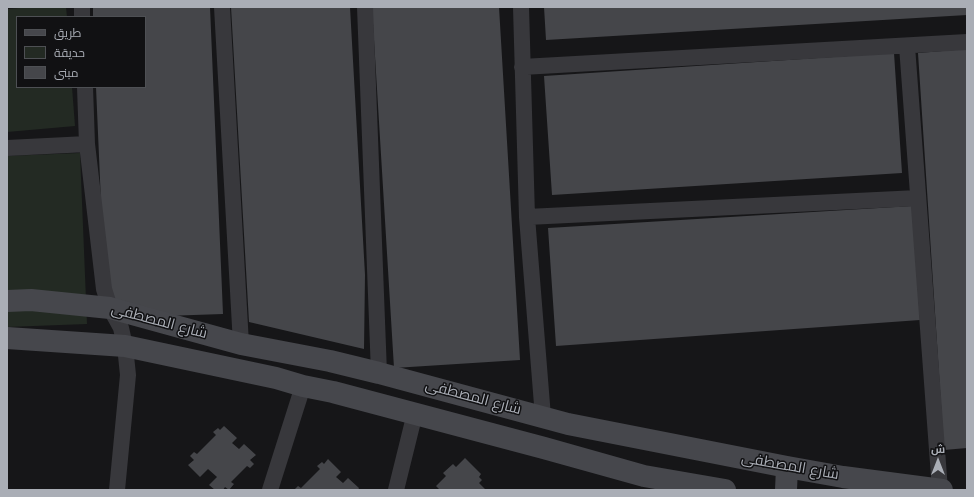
<!DOCTYPE html>
<meta charset="utf-8">
<style>
body{margin:0}
#map{position:relative;width:974px;height:497px;overflow:hidden;background:#161618;font-family:Jost,Cairo,sans-serif}
canvas{display:block}
.frame{position:absolute;inset:0;border:8px solid #aaaeb6;pointer-events:none}
.legend{position:absolute;left:16px;top:16px;width:130px;height:72px;box-sizing:border-box;background:#111113;border:1px solid #4e5054;margin:0;padding:5px 7px;list-style:none;font-size:12px;color:#aaaeb6}
.legend li{display:flex;align-items:center;gap:8px;height:20px}
.legend b{width:20px;border:1px solid #4e5054}
.north{position:absolute;left:918px;top:441px;width:40px;height:40px;-webkit-text-stroke:3px #111113;paint-order:stroke;rotate:0deg;font-size:11px;font-weight:700;line-height:16px;text-align:center;color:#aaaeb6}
.north::after{content:'';display:block;margin:auto;width:14px;height:18px;background:#aaaeb6;clip-path:polygon(50% 0,100% 100%,50% 72%,0 100%)}
</style>
<div id="map">
<canvas width="974" height="497"></canvas>
<div class="frame"></div>
<ul class="legend">
<li><b style="height:5px;background:#46474c"></b>طريق</li>
<li><b style="height:11px;background:#232a23"></b>حديقة</li>
<li><b style="height:11px;background:#45464a"></b>مبنى</li>
</ul>
<div class="north">ش</div>
</div>
<script>
const g = document.querySelector('canvas').getContext('2d');
g.lineJoin = 'round';
function paint(path, color) { g.fillStyle = color; g.fill(path, 'evenodd'); }
function stroke(path, color, width, dash) { g.strokeStyle = color; g.lineWidth = width; g.lineCap = dash ? 'butt' : 'round'; g.setLineDash(dash || []); g.stroke(path); }
function drawText(font, color, halo, rows, align = 'center') {
  g.font = font + ' Jost,Cairo,sans-serif'; g.lineWidth = 3; g.setLineDash([]); g.textBaseline = 'middle'; g.strokeStyle = halo; g.fillStyle = color; for (const [text, x, y, turn = 0] of rows) {
    g.save(); g.translate(x, y); g.rotate((+turn || 0) * Math.PI / 180); g.textAlign = isNaN(turn) ? turn : align; if (halo) g.strokeText(text, 0, 0); g.fillText(text, 0, 0); g.restore();
  }
}
paint(new Path2D(`
 M33 7H66L67 17H17V87H72L75 126 7 132V9Z
 M80 153 87 324 7 327V156Z`), '#232a23');
paint(new Path2D(`
 M93 7H210L223 314 106 318 96 87H145V17H93Z
 M231 7H350L365 275 364 349 249 322Z
 M372 7H499L520 360 394 368Z
 M544 7H967V15L546 40Z
 M967 49V448L944 450 918 53Z
 M894 53 902 173 552 195 544 76Z
 M912 206 920 320 556 346 548 228Z
 M224 426 237 438 232 443 239 449 244 444 256 455 250 460 254 464 250 468 247 466 231 482 234 484 229 490 225 487 223 490H215L209 485 217 477 208 469 200 477 188 465 194 460 190 456 194 452 197 454 216 435 213 432 218 428 220 430Z
 M465 458 481 474 479 477 482 480 479 483 486 490H440L436 486 446 476 443 473 453 464 456 467Z
 M328 459 341 472 336 477 343 483 348 478 359 488 358 490H294L298 486 301 488 320 469 317 466 322 462 324 464Z`), '#45464a');
stroke(new Path2D(`
 M82 7V17
 M222 7 241 344
 M365 7 379 373
 M521 7 527 217 543 417
 M907 46 940 490
 M522 67 967 42
 M85 87 87 144 104 289 110 308 121 328 125 346 128 375 117 490
 M7 148 87 144
 M527 217 918 198
 M270 490 303 386
 M396 490 415 413`), '#38383c', 16);
stroke(new Path2D(`
 M7 301 31 300 110 308 241 344 330 361 379 373 568 424 787 467 843 477 942 490
 M7 338 125 346 276 378 303 386 333 392 544 448 644 476 725 490
 M786 490 787 467`), '#46474c', 22);
drawText('15px', '#aaaeb6', '#111113', [
 ["شارع المصطفى",159,322,15],
 ["شارع المصطفى",473,398,15],
 ["شارع المصطفى",790,467,10]
]);
</script>
